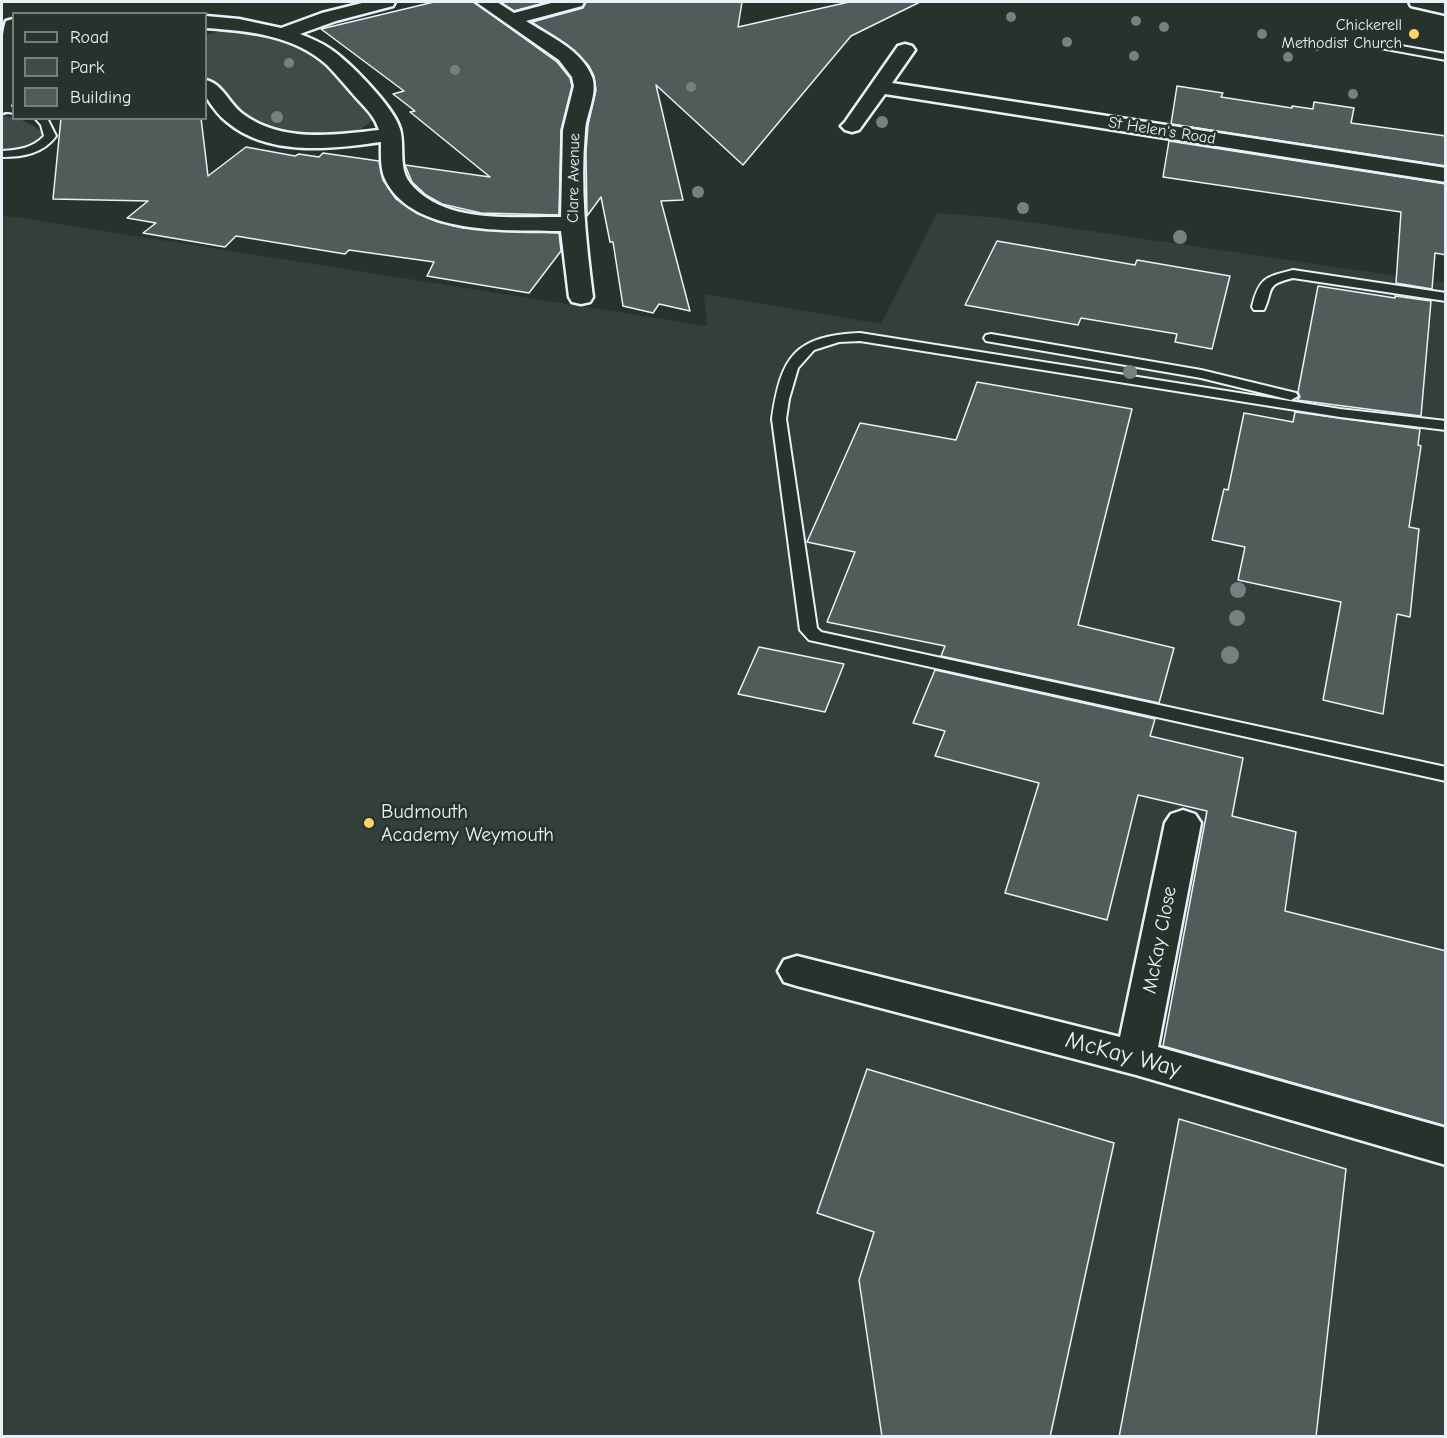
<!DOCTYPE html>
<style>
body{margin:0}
#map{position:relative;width:1447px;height:1438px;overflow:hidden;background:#26332d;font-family:"Comic Neue",sans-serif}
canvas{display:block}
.frame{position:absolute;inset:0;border:3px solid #e8f1f8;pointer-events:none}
.legend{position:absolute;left:12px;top:12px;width:195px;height:108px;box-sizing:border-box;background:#26332d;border:2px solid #747f7e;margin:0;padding:8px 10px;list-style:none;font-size:18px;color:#e8f1f8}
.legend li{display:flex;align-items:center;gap:12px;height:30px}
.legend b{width:30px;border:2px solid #747f7e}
</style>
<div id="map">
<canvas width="1447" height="1438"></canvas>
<div class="frame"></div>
<ul class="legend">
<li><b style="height:8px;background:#26332d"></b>Road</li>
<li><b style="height:16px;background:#3e4b47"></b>Park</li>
<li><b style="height:16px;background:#505c59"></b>Building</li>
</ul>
</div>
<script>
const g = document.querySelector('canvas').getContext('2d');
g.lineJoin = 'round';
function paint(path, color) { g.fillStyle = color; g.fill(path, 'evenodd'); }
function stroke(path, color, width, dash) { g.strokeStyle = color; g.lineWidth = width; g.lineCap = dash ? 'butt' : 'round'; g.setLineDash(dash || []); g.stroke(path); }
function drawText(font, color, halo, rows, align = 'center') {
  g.font = font + ' "Comic Neue",sans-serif'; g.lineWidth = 5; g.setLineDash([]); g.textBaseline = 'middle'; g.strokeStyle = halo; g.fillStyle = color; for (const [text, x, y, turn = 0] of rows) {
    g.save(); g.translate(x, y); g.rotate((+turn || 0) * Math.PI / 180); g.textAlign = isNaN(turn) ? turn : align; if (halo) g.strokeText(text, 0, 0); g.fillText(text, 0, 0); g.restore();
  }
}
paint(new Path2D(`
 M937 213 1001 218 1445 283V1436H2V215L707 326 704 294 881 324Z`), '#333f3a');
paint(new Path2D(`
 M226 29C258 31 298 42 323 63 341 79 357 102 372 120 347 148 279 138 249 119 238 112 233 101 224 92 219 86 212 82 206 78V35Z
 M2 116 20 119 42 131C43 150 16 150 2 150Z`), '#3e4b47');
const building = new Path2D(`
 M434 2H474L557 62 570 78 572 86 561 130 559 215 481 213 442 204 426 195 412 182 405 165 490 177 410 112 415 111 393 94 404 91 321 29Z
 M500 2H548L514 11Z
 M586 2H742L738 27 849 2H920L851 36 743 165 656 85 683 200 661 201 690 311 659 304 653 313 623 306 613 242H610L601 197 587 216 586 152 588 125 596 90 594 76 589 66 574 50 532 22 583 8Z
 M1177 86 1223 93 1221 97 1292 108V106L1313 109 1314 102 1354 108 1351 123 1446 136V166L1171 124Z
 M61 118H201L208 176 246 147 295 156 299 154 319 157 323 153 379 161 383 180 396 199 416 213 438 222 463 228 559 233 561 251 529 293 427 276 434 262 349 250 345 254 236 236 225 247 143 233 156 223 127 218 148 201 53 199Z
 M1169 141 1446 184V255L1435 253 1432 289 1396 283 1401 212 1163 177Z
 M997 241 1135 265 1137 260 1230 276 1212 349 1175 342 1177 334 1081 318 1078 325 965 305Z
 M1318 286 1395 298V296L1431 301 1421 416 1297 400 1300 397 1298 392Z
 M977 382 1132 409 1078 625 1174 648 1159 703 941 656 945 646 827 622 855 552 807 542 860 423 956 440Z
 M1295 412 1420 429 1418 445 1421 446 1409 527 1419 529 1410 617 1397 614 1383 714 1323 700 1341 602 1238 580 1245 547 1212 540 1224 489 1228 490 1244 413 1293 422Z
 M759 647 844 664 825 712 738 694Z
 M935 670 1155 719 1150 736 1243 758 1232 816 1296 832 1285 911 1446 951V1126L1163 1046 1207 811 1138 795 1107 920 1005 893 1039 783 935 756 945 731 913 723Z
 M867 1069 1114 1143 1050 1437H882L859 1280 874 1232 817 1213Z
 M1179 1119 1346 1169 1316 1437H1119Z`);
paint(building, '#505c59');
stroke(building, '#e8f1f8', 1.5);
const lane = new Path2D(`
 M1379 42 1446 54V60L1375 47 1374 45Z
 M2 105 14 107V113L2 111Z
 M35 118H47L56 136C43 154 22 157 2 157V151C18 150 33 148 44 136L41 125Z
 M1293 270 1446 293V301L1293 278C1264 285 1274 289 1264 310H1254L1252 307C1259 278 1265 277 1293 270Z
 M860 333 1340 409 1446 421V430L1340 417 860 341 839 342 814 350 798 368 789 399 786 419 817 628 821 632 1446 767V781L809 640 800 630 772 419C781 357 794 336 860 333Z
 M991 334 1201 370 1296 393 1298 396 1291 400 1201 378 986 341 984 338 986 335Z`);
const street = new Path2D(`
 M366 2H395L393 6 336 21 300 34C310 38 320 42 329 48 348 60 395 108 400 129 405 146 398 168 410 183 444 225 513 216 561 217L563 130 574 86 572 77 559 60 476 2H497L514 13 555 2H584L582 6 526 21C549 36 582 50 592 77 598 93 586 114 585 131 580 187 586 242 593 297L590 302 581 304 572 302 569 297 561 231C508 230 412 236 385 179 380 168 381 154 381 142 331 149 269 157 227 122 218 115 212 106 206 97V80C223 84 229 104 243 114 282 143 334 135 379 130 374 114 363 106 352 93 344 84 336 74 327 65 294 35 248 31 206 28V16L239 19 281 28 322 13Z
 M13 19 14 98 9 111 2 113C0 96 0 35 6 21Z
 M905 44 912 46 915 50 892 83 1446 168V182L885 94 859 130 852 132 845 130 841 126 845 122 898 46Z
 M1183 810 1195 814 1201 823 1158 1047 1446 1128V1165L1136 1075 797 986 784 982 778 971 784 960 797 956 1120 1037 1165 823 1171 814Z`);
const secondary = new Path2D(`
 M1409 2H1446V14L1411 6Z`);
stroke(lane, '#e8f1f8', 4);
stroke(street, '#e8f1f8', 5);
stroke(secondary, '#e8f1f8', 5);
paint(lane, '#26332d');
paint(street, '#26332d');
paint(secondary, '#26332d');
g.fillStyle = '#758080';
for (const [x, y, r] of [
 [1011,17,5],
 [1136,21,5],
 [1164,27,5],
 [1262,34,5],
 [1067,42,5],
 [1317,46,5],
 [1134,56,5],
 [1288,57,5],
 [289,63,5],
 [455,70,5],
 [691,87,5],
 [1353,94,5],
 [277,117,6],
 [882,122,6],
 [698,192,6],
 [1023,208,6],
 [1180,237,7],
 [1130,372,7],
 [1238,590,8],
 [1237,618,8],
 [1230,655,9]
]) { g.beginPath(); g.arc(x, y, r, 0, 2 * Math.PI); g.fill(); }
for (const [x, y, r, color] of [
 [1414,34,6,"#ffd166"],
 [369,823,6,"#ffd166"]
]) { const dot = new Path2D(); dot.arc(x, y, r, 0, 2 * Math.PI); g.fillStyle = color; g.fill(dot); stroke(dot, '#26332d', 2); }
drawText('16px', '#e8f1f8', '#26332d', [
 ["Chickerell",1402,25],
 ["Methodist Church",1402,43]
], 'right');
drawText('16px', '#e8f1f8', '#26332d', [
 ["St Helen's Road",1162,131,9],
 ["Clare Avenue",574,178,-89]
]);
drawText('20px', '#e8f1f8', '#26332d', [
 ["Budmouth",381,812],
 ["Academy Weymouth",381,835]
], 'left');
drawText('20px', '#e8f1f8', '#26332d', [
 ["McKay Close",1160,940,-79]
]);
drawText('24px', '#e8f1f8', '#26332d', [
 ["McKay Way",1123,1055,15]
]);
</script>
